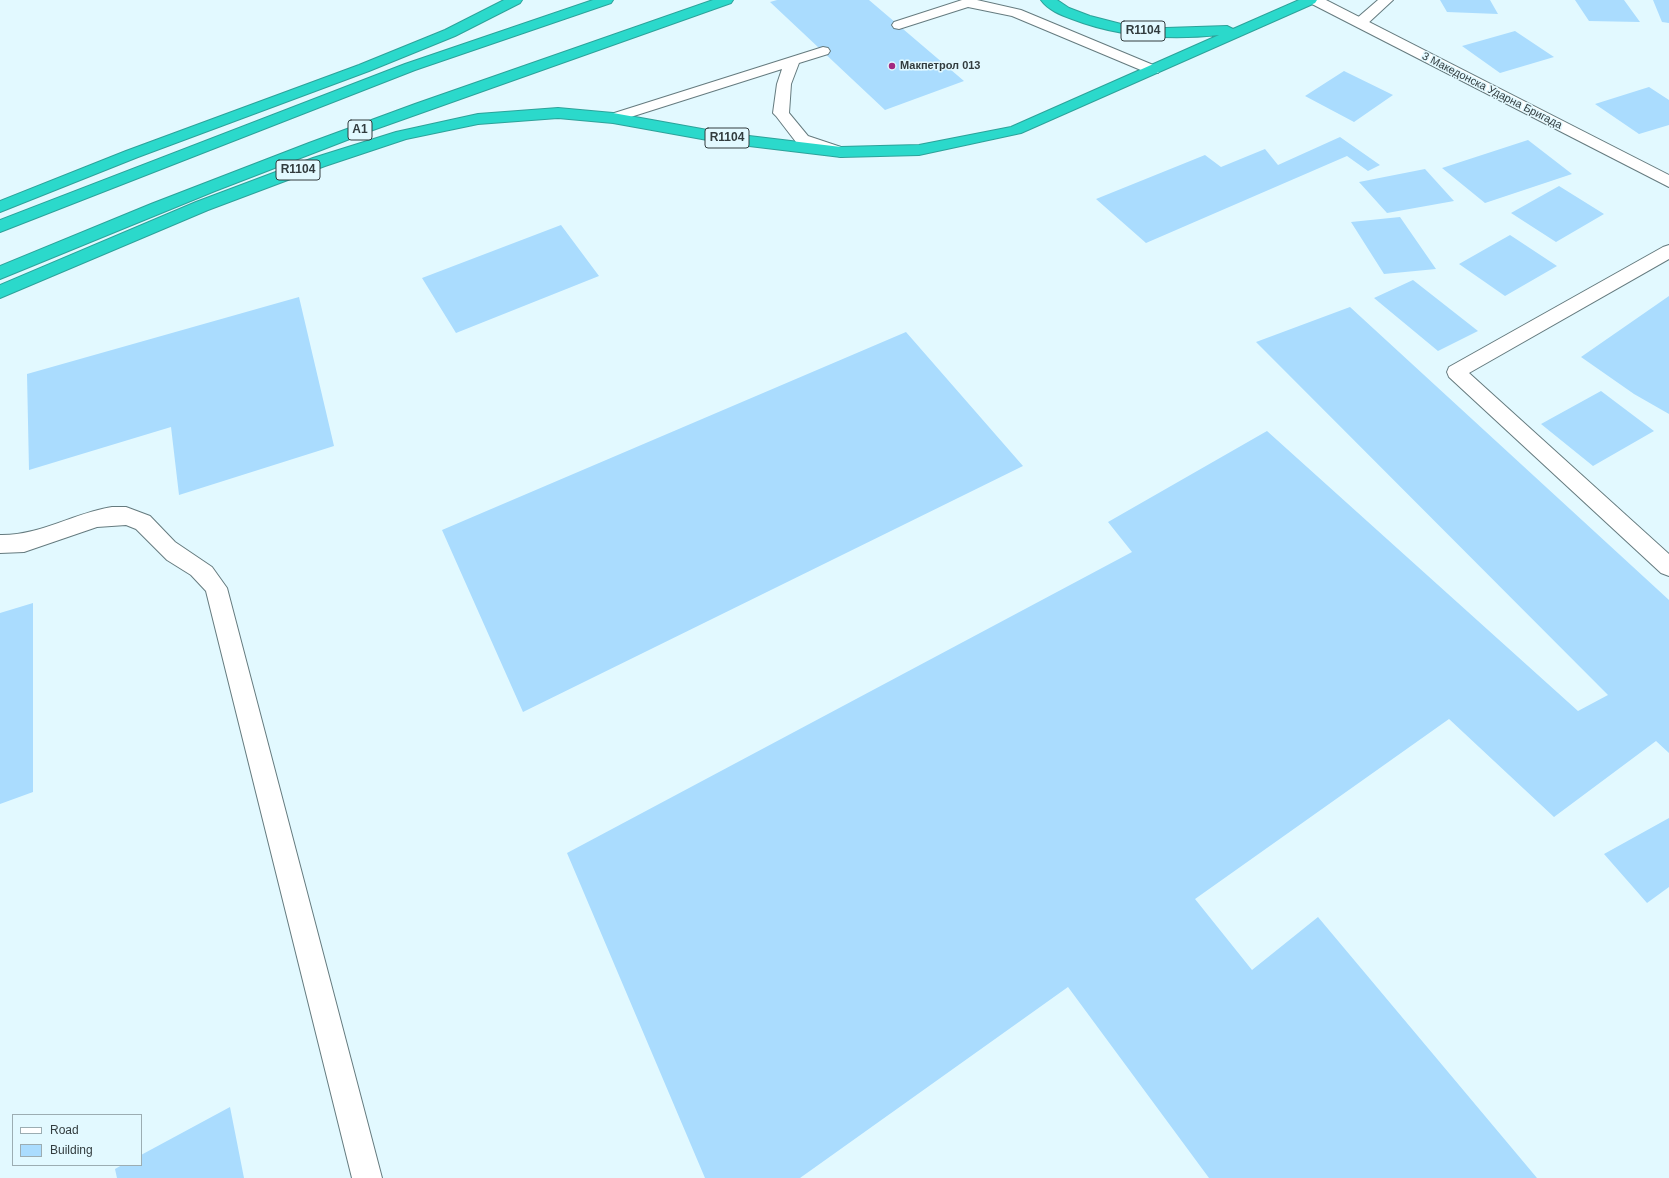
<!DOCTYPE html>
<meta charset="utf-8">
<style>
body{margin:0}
#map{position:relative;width:1669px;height:1178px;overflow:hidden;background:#e2f9ff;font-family:Arial,sans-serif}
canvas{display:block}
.legend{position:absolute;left:12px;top:1114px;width:130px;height:52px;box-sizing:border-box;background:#e2f9ff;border:1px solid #9cadb2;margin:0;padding:5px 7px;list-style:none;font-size:12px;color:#323c3e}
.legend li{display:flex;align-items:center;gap:8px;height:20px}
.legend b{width:20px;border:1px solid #9cadb2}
</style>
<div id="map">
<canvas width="1669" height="1178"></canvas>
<ul class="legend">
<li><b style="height:5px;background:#fff"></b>Road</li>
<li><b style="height:11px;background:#aadcfe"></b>Building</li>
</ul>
</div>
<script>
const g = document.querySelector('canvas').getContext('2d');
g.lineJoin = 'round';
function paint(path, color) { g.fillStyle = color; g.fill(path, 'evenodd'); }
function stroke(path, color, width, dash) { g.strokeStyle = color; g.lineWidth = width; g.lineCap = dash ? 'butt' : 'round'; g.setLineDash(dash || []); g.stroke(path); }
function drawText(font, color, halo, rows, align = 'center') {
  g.font = font + ' Arial,sans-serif'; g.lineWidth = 3; g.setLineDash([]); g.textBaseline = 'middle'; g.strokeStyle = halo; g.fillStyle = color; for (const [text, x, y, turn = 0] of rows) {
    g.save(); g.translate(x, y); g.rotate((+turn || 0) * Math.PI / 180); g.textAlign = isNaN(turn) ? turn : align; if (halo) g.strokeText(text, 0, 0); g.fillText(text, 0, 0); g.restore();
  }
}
paint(new Path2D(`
 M777 0H869L964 81 885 110 770 2Z
 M1440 0H1490L1498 14 1447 12Z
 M1575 0H1624L1640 22 1589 21Z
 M1653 0H1669V23L1662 22Z
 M1515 31 1554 57 1500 73 1462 46Z
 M1344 71 1393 95 1354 122 1305 96Z
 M1649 87 1669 100V125L1639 134 1595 104Z
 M1340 137 1380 165 1368 171 1347 156 1146 243 1096 199 1205 155 1221 167 1265 149 1278 165Z
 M1528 140 1572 174 1485 203 1442 168Z
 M1425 169 1454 201 1387 213 1359 182Z
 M1559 186 1604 214 1556 242 1511 213Z
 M1400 217 1436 269 1384 274 1351 222Z
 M561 225 599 276 456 333 422 278Z
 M1510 235 1557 266 1505 296 1459 264Z
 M1413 280 1478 331 1438 351 1374 298Z
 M1669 296V414L1634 394 1581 357Z
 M299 297 334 446 179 495 171 427 29 470 27 374Z
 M1350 307 1669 600V753L1656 741 1554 817 1449 719 1195 899 1252 970 1318 917 1537 1178H1209L1068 987 800 1178H705L567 853 1132 552 1108 522 1267 431 1578 711 1608 695 1256 342Z
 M906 332 1023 466 523 712 442 530Z
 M1601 391 1654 431 1593 466 1541 424Z
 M33 603V792L0 804V613Z
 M1669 818V887L1647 903 1604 854Z
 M230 1107 244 1178H117L115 1169 122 1165H141V1155Z`), '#aadcfe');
const service = new Path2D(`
 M962 0H977L1021 10 1158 67 1160 70 1158 73H1148L1012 16 968 7 899 29 894 28 892 25 894 22Z
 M823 47 828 48 830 51 828 54 799 63 791 84 789 113 808 136 847 149 849 152 847 155 841 157 796 142 776 116 773 113 777 84 782 69 618 121H608L605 118 608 115Z`);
const minor = new Path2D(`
 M1378 0H1393L1366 25H1356L1354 22 1356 19Z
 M1669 245V259L1469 373 1669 554V576L1661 573 1449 377 1447 372 1449 367 1663 247Z
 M112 507H126L150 516 175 542 212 567 227 588 382 1178H352L206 591 191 575 167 560 136 529 126 525 97 527 24 552 0 553V535C39 536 74 513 112 507Z`);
const secondary = new Path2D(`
 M1308 0H1326L1669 175V187L1310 3Z`);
const motorway = new Path2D(`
 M504 0H522L520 3 455 36 369 71 138 157 0 212V201L126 151 359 65 445 30Z
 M593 0H613L611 3 415 70 0 232V220L405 64Z
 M713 0H733L731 3 373 130 215 191 0 279V266L151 204 309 143 415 104Z
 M1041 0H1057L1069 8 1090 16 1125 25 1166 28 1227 26 1233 29 1299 0H1317L1315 3 1021 133 919 155 841 157 724 143 613 123 558 118 478 124 406 139 325 166 208 210 0 298V285L196 202 313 158 396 132 478 114 558 108 613 113 724 133 841 147 919 145 1011 127 1219 35C1170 40 1118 37 1072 19 1061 15 1048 10 1041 0Z`);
stroke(service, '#657b7f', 2);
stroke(minor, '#657b7f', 2);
stroke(secondary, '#657b7f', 2);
stroke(motorway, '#2da29a', 2);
paint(service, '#fff');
paint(minor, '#fff');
paint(secondary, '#fff');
paint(motorway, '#2bd9cb');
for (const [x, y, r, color] of [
 [892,66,4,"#a32a80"]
]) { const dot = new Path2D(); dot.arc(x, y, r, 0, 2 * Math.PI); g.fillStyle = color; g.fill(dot); stroke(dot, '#e2f9ff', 1.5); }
drawText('bold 11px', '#323c3e', '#e2f9ff', [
 ["Макпетрол 013",900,66]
], 'left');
drawText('11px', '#323c3e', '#e2f9ff', [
 ["3 Македонска Ударна Бригада",1492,91,27]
]);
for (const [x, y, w] of [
 [1143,31,44],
 [360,130,24],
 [727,138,44],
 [298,170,44]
]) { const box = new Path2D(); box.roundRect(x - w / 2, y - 10, w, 20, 3); g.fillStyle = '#e2f9ff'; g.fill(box); stroke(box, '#323c3e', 1); }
drawText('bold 12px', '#323c3e', null, [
 ["R1104",1143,31],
 ["A1",360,130],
 ["R1104",727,138],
 ["R1104",298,170]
]);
</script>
